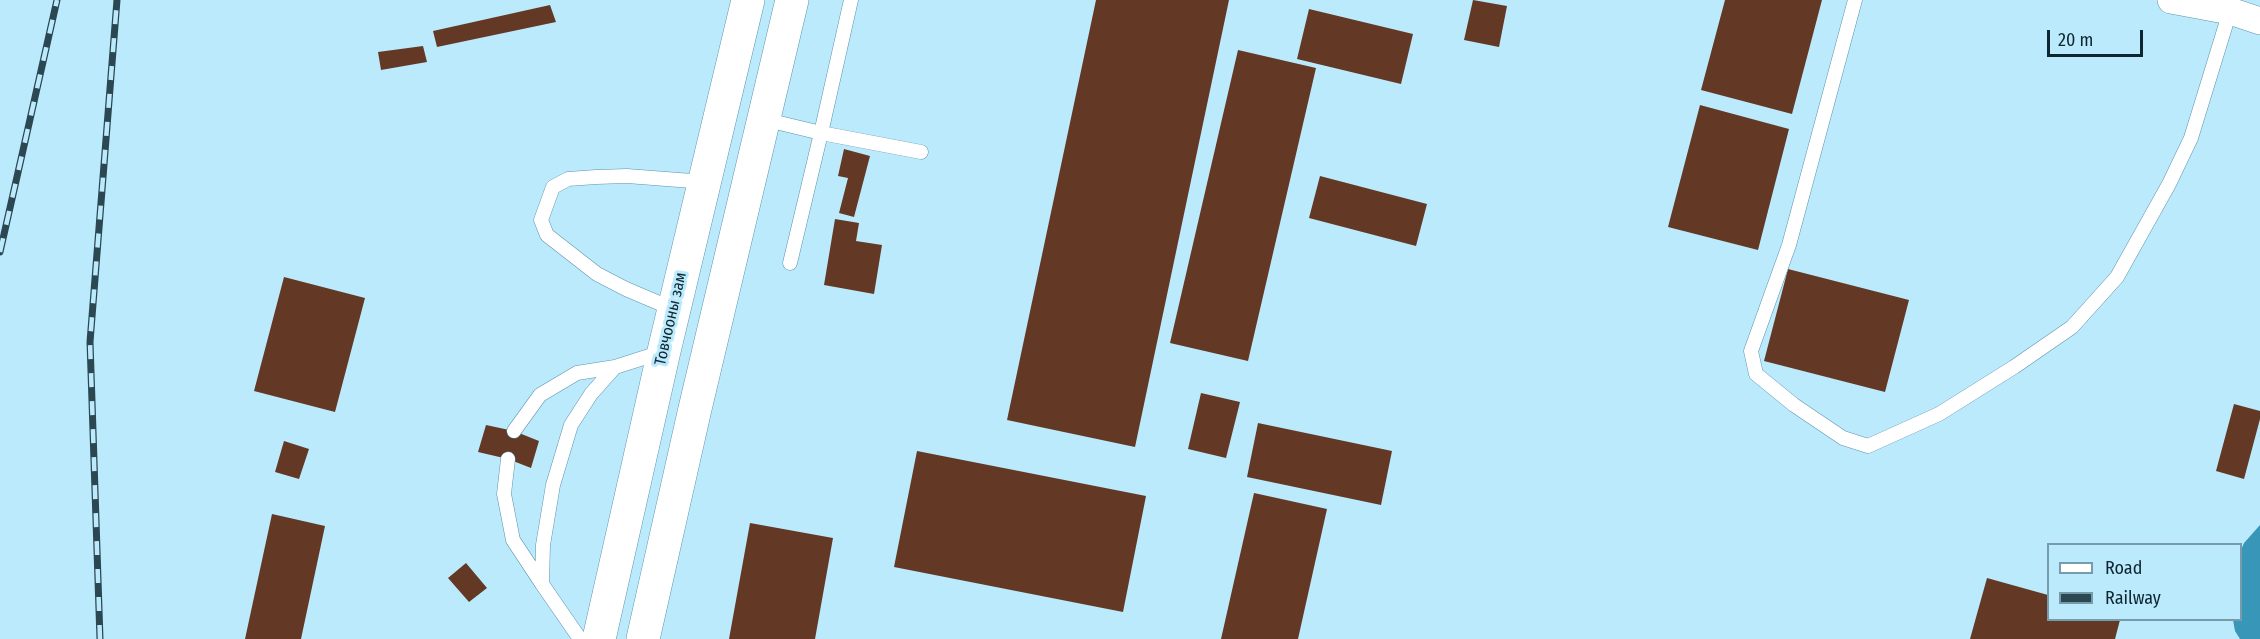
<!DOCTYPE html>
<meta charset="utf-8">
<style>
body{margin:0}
#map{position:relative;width:2260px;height:639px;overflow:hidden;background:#bceafd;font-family:"Fira Sans Condensed",sans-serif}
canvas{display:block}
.legend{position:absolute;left:2047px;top:543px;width:195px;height:78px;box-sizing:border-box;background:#bceafd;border:2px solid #769cab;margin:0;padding:8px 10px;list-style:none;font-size:18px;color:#0e262f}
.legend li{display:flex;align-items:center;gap:12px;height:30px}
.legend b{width:30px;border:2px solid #769cab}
.scale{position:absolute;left:2047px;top:30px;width:96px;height:27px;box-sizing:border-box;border:3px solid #0e262f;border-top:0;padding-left:8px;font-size:18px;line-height:21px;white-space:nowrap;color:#0e262f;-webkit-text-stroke:4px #bceafd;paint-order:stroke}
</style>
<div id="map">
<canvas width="2260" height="639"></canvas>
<ul class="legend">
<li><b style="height:8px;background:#fff"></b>Road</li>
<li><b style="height:8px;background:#2b4752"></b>Railway</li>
</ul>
<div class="scale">20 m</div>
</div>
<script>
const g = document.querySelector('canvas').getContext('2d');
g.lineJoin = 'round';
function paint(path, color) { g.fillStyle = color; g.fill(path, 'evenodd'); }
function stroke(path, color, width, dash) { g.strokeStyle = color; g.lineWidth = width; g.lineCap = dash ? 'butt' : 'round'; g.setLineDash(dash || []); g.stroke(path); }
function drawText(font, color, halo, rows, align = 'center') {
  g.font = font + ' "Fira Sans Condensed",sans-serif'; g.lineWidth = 6; g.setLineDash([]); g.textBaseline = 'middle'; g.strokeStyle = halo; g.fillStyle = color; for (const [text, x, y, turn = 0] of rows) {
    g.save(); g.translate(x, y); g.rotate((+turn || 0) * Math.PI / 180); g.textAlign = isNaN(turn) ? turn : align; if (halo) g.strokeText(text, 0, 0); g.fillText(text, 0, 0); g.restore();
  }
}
paint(new Path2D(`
 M2260 525V639H2240L2235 631 2233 620H2240L2241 550 2244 543Z`), '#3897b9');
paint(new Path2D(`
 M1096 0H1229L1135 447 1007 420Z
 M1473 0 1507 6 1499 47 1464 40Z
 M1725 0H1822L1792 114 1701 90Z
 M550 5 556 22 437 47 433 31Z
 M1309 9 1413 34 1401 84 1297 59Z
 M423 46 427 62 381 70 378 52Z
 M1238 50 1316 68 1248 361 1170 343Z
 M1700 105 1789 129 1758 250 1668 227Z
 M844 149 870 156 854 217 839 213 848 178 838 176Z
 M1320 176 1427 204 1416 246 1309 218Z
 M835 219 859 223 856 241 882 245 874 294 824 285Z
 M1788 269 1909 300 1885 392 1764 361Z
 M284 277 365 298 335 412 254 391Z
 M1201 393 1240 402 1226 458 1188 449Z
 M2234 404 2260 411V419L2244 479 2216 471Z
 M1258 423 1392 451 1381 505 1247 477Z
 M486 425 514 431 539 441 531 468 508 459 478 452Z
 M284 441 309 449 299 479 275 472Z
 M917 451 1146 496 1123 612 894 567Z
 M1254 493 1327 509 1298 639H1221Z
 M272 514 325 526 301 639H245Z
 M750 523 833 538 815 639H729Z
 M466 563 487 588 469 602 448 578Z
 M1987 578 2048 595V620H2120L2115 639H1970Z`), '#633925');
const lane = new Path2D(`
 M851 0 821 133 921 152
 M1855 0 1789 245 1751 351 1756 374 1794 405 1843 438 1868 446 1939 414 2014 367 2072 327 2117 277 2169 184 2191 138 2230 11
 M763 119 821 133 790 263
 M673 309 626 289 597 274 547 235 541 220 553 187 568 179 596 177 627 176 705 182
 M514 431 540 395 577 373 615 367
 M508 459 504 494 513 540 542 584
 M580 639 542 584 543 545 553 485 571 425 591 394 615 367 662 352`);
const street = new Path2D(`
 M2171 0 2230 11 2260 21`);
const highway = new Path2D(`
 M599 639 664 351 748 0
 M643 639 694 413 792 0`);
stroke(lane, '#5c94ab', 15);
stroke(street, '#5c94ab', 28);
stroke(highway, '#5c94ab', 34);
stroke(lane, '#fff', 14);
stroke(street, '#fff', 27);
stroke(highway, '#fff', 33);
const rail = new Path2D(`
 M0 252 57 0
 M100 639 90 342 117 0`);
stroke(rail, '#2b4752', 7);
stroke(rail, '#bceafd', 4.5, [14]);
drawText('16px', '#0e262f', '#bceafd', [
 ["Товчооны зам",671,319,-77]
]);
</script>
